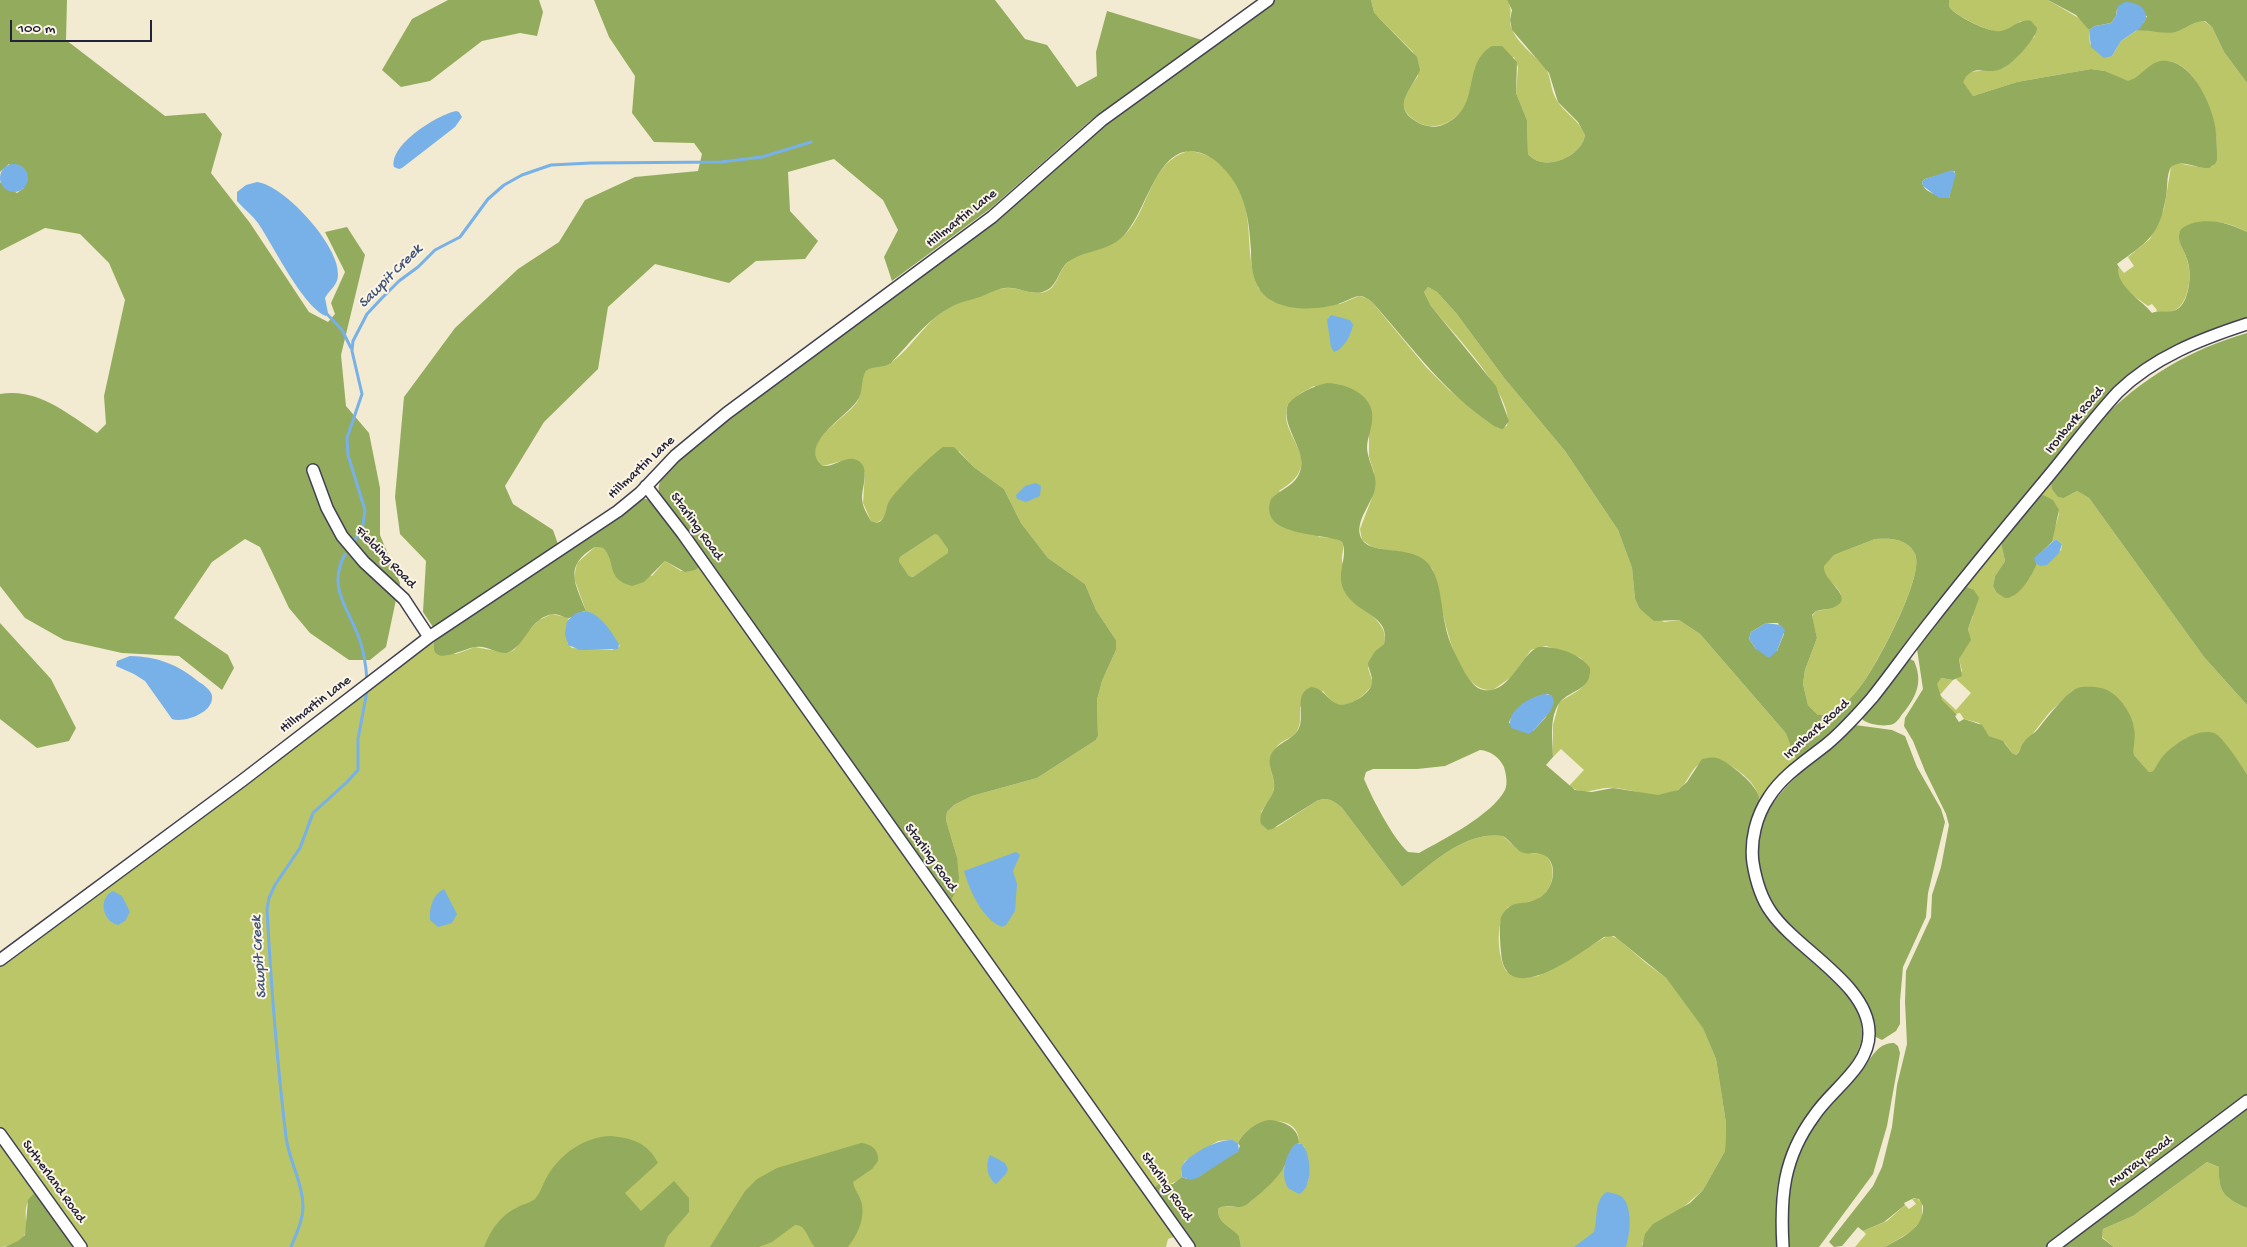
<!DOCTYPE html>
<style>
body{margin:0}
#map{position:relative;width:2247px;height:1247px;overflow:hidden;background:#f2ebd1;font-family:"Gochi Hand",sans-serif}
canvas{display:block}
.scale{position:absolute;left:10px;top:20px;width:142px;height:22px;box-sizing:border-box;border:2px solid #22223b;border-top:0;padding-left:6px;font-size:15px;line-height:18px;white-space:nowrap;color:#22223b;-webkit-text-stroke:4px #fcf5e5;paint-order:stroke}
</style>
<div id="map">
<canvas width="2247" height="1247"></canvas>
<div class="scale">100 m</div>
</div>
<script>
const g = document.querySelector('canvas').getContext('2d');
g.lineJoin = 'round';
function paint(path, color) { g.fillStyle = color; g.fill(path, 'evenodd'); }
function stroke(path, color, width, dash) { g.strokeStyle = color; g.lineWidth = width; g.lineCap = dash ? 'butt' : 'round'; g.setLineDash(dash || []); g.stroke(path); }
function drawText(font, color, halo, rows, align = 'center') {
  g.font = font + ' "Gochi Hand",sans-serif'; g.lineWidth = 4; g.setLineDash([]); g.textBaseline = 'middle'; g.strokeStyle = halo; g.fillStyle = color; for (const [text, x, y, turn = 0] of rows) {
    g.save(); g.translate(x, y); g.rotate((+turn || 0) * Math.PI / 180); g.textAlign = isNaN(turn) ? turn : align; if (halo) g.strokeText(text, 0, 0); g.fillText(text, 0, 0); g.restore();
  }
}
paint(new Path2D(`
 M1371 0H1507C1514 12 1508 16 1511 27 1516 42 1534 55 1545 67 1551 76 1550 87 1555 97 1562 112 1579 119 1585 135 1582 157 1543 173 1528 154L1527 120 1516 93 1518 67 1514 57 1473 77C1471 87 1471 97 1465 106 1453 125 1431 133 1413 119 1407 114 1403 110 1404 103 1404 93 1413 84 1418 76L1413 52 1379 18 1374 12Z
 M1949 0H2048L2082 20 2089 30 2090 44 2112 56 2121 41 2136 31 2146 29 2167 32 2180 30 2199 21H2204L2212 27 2224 52 2247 83V232C2221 218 2208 221 2181 229 2175 241 2186 252 2188 263 2193 285 2185 321 2156 311L2157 310 2152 304 2148 306C2136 297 2114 285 2119 267L2124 273 2134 266 2128 257 2150 239 2164 209 2171 167 2177 163 2204 168 2213 166C2214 160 2216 153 2217 147 2218 121 2197 60 2165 61 2150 62 2142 77 2128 82L2105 71 2091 69 2017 82 1973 96 1962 82 1970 72 2004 68 2035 36 2021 21C2014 25 2007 31 2000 32 1990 33 1952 14 1949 6Z
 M1188 151C1203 152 1215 158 1225 169 1261 209 1240 247 1259 289L1340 304 1359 296 1366 298 1372 302 1426 367 1449 390 1498 428 1507 426C1516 396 1449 329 1431 306L1424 292 1428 287 1437 292 1456 313 1505 379 1565 451 1618 530 1632 568 1635 599 1639 608 1664 622 1679 620 1700 634 1784 731 1791 742 1793 755 1799 759 1770 786 1758 802C1762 784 1731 764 1716 758 1711 760 1702 761 1698 765 1690 771 1688 783 1679 789 1659 803 1636 789 1614 788 1596 786 1587 798 1569 786L1584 770 1561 749 1553 757V725L1559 703C1571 693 1585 691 1590 674L1581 658 1560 650 1546 646 1531 650 1511 677 1493 690C1451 694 1442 597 1432 568L1385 550 1372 547 1362 540 1360 529 1372 498 1374 472 1369 457V436L1314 386 1301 393 1288 404C1275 437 1331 460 1279 491L1319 537 1334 538 1342 542C1345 549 1341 554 1342 561 1344 568 1363 605 1368 611 1377 622 1388 628 1384 644L1375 651 1368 668 1373 683C1368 693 1349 709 1337 705 1332 702 1327 696 1323 691L1300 707C1303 747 1283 731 1272 754 1267 766 1273 773 1274 784 1275 795 1266 804 1261 812L1277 827 1315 802C1326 796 1333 800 1342 808L1402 887C1432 864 1463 831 1503 836L1517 849 1531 854H1544C1558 865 1554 889 1539 899 1531 904 1517 905 1508 907 1495 921 1497 955 1506 971L1522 978 1538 976 1609 935 1618 939 1646 963 1666 978 1703 1027 1716 1059 1726 1123 1725 1151 1703 1190 1642 1243V1247H1241L1239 1236C1232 1227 1217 1223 1218 1209L1223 1206 1236 1207 1250 1202 1285 1166 1284 1175 1308 1183 1309 1165 1304 1146 1299 1143C1300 1110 1249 1118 1238 1143L1228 1140 1218 1141 1185 1161 1181 1168 1182 1177C1174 1186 1164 1183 1153 1188L949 904 957 857 946 820 947 812 954 805 972 796 1037 778 1096 740 1098 736 1097 700 1102 681 1116 650V640L1096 610 1085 584 1048 558 1021 523 1004 489 975 468 959 451 889 502 885 517 877 523 871 521 863 503 865 473 859 462 849 459 823 466C796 444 847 418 857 402 863 392 859 378 867 370 873 364 885 367 892 362 914 346 928 316 956 304 971 298 991 289 1007 288 1020 287 1034 297 1047 291 1058 286 1059 270 1067 263 1086 246 1111 252 1129 230 1150 204 1151 162 1188 151Z
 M2051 481 2064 498 2077 491 2089 498 2204 657 2247 705V774L2217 735C2180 736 2174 743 2153 771L2149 772 2134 755V727L2122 705 2104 689 2091 687 2072 691 2049 713 2016 755 2012 753 2005 743 1989 736 1979 723 1964 719 1960 713 1955 714C1945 705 1934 695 1937 681L1941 678 1953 680 1940 695 1956 710 1971 693 1956 679 1962 671 1959 659C1965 646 1972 645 1968 629L1973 616 1961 591 2001 543 2005 561 1995 576 1993 586 1996 592 2012 597 2029 577 2037 564 2039 566 2061 550 2062 544 2056 539 2052 542C2051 531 2059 522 2059 510L2037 498Z
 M935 534H938L949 549 948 554 913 577 909 576 899 561 900 557Z
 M1875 539C1889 538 1908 538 1915 554 1925 575 1879 659 1865 680 1856 693 1837 717 1818 715L1808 705 1803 684 1805 670 1817 638 1812 616 1816 611 1829 609 1841 601C1844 585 1822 583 1823 566L1834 555Z
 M595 547 603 548 608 554 652 576 665 561 681 571 701 566 1177 1236 1168 1239 1166 1247H85L0 1130V964L435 638 434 646 456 654 475 647 507 653 514 650 527 632 539 620 552 614 569 618 567 621V643L572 648 612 650 620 646 600 619 586 611 574 578 577 563Z
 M0 1141 36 1191C33 1195 29 1200 27 1204 22 1218 34 1235 15 1243 10 1245 6 1247 0 1247Z
 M2207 1162 2219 1167C2218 1192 2224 1198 2247 1208V1247H2114L2102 1237 2103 1229 2133 1216Z
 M1917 1198 1922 1203V1219L1912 1231 1885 1247H1855L1866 1234 1863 1231 1887 1221 1905 1205 1909 1209 1916 1204 1912 1199Z`), '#bac668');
paint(new Path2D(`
 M0 0H67L66 40 165 116 205 113 222 134 211 173 250 223 309 312 328 322 335 314 331 303 345 272 325 232 347 227 365 255 341 355 346 406 369 433 380 488V535L400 583 399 589 377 571 325 510 397 595 386 647 370 660H349L310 633 289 608 260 547 245 539 212 562 174 618 228 655 234 668 222 690 179 656 122 653 64 640 25 618 0 586V394C39 388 66 413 97 433L106 424 104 396 125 300 109 263 80 234 45 228 0 251V182L3 185 17 193 24 188 9 164 0 172Z
 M448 0H539L543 12 537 36 520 33 482 41 430 81 401 87 382 70 412 19Z
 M594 0H995L1025 39 1047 45 1077 87 1097 76 1096 52 1107 11 1202 40 1090 121 991 208 892 281 884 257 898 230 883 200 834 159 788 172 790 211 818 241 805 259 756 261 729 283 655 264 608 307 598 369 544 422 505 486 513 504 553 530 558 544 433 627 423 612 426 561 400 534 395 497 404 397 455 328 518 269 559 242 585 200 635 177 698 171 702 154 694 143 654 142 632 113 635 76 609 37Z
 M1273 0H1371L1374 12 1379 18 1417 57 1420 70C1414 86 1393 103 1411 118 1416 122 1422 125 1428 126 1435 128 1441 126 1447 123 1482 105 1461 65 1492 46H1502L1517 62 1516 93 1527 120 1528 154C1543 173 1582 157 1585 135L1578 122 1558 102 1549 73 1512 30 1510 20 1512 10 1507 0H1949V6C1953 15 1991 34 2001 31 2012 29 2019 18 2031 21L2037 28C2037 38 2011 66 2001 69 1985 76 1974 61 1963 82L1973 96 2017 82 2091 69 2105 71 2128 81C2140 78 2148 63 2161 61 2189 57 2209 99 2214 121 2217 133 2217 147 2217 160L2215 164 2209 168C2196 169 2182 158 2171 167 2166 176 2168 187 2166 197 2159 237 2147 242 2117 264L2119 267C2114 285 2143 301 2152 313 2160 309 2170 315 2179 308 2190 299 2192 272 2187 259 2184 249 2175 240 2181 229 2199 215 2229 222 2247 232V318C2204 333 2157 349 2123 379L1859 705 1821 743 1797 759C1790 752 1791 740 1784 731L1700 634 1679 620 1654 621 1639 608 1635 599 1632 568 1618 530 1565 451 1505 379 1456 313 1437 292 1428 287 1424 292 1431 306 1496 386 1509 421 1503 429C1495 428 1489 422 1483 418 1439 386 1408 342 1372 302 1368 299 1364 296 1359 296 1352 297 1345 302 1338 304 1315 311 1275 312 1260 290 1252 278 1251 264 1251 250 1249 220 1246 193 1225 170 1218 162 1208 154 1197 152 1153 143 1146 225 1116 242 1101 252 1082 251 1068 262 1058 270 1058 286 1045 291 1032 297 1018 286 1005 288 996 289 988 294 980 297 970 300 960 302 951 307 928 319 909 344 891 363 882 369 873 365 866 371 860 380 864 392 857 401 846 417 797 445 823 466 834 467 843 457 854 459 872 464 862 486 862 498 862 506 867 514 871 521L877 523C888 519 884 508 890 500 901 485 928 458 943 447H954L975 468 1004 489 1021 523 1048 558 1085 584 1096 610 1116 640V650L1102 681 1097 700 1098 736 1096 740 1037 778 972 796 954 805 947 812 946 820 957 857 959 878 957 889 949 904 660 495C651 476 689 450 703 438L1098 128ZM1954 171 1955 172 1949 198C1940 195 1924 194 1922 182L1925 179ZM935 534 938 535 948 549V553L913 577 909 576 899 561 900 557ZM1875 539C1889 538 1908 538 1915 554 1925 575 1879 660 1865 680 1856 693 1837 717 1818 715L1808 705 1803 684 1805 670 1817 638 1812 615 1816 611C1822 609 1827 610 1832 608 1859 598 1822 582 1824 566L1834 555ZM1766 623H1778L1784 634 1777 651 1756 649 1749 639 1751 632Z
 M2048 0H2247V83L2224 52 2212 27 2205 21C2193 21 2186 29 2175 32 2165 35 2149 29 2136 31L2144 22 2147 16 2117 9 2116 16 2111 23 2095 26 2089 30 2076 15Z
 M2247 333V705L2204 657 2089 498 2077 491 2064 498 2058 497 2052 489 2051 481C2067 461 2082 439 2100 421 2140 379 2191 349 2247 333Z
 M1327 383C1349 384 1376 396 1372 422 1371 431 1367 439 1367 448 1368 463 1378 474 1375 489 1372 503 1356 520 1360 535 1367 560 1417 540 1432 569 1441 585 1441 606 1445 624 1448 642 1457 657 1465 673 1470 680 1475 689 1484 690 1510 694 1519 656 1538 647 1556 646 1580 653 1590 668 1592 692 1568 689 1558 705 1549 720 1553 741 1553 757L1546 765 1575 790 1592 792 1613 788 1658 795 1678 790 1687 782 1702 759C1707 758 1712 757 1717 758 1728 761 1760 787 1759 799 1759 806 1753 813 1751 820 1744 843 1745 869 1754 891 1760 907 1774 925 1786 937 1811 962 1863 995 1862 1033 1862 1064 1822 1092 1806 1117 1791 1141 1777 1172 1776 1201 1775 1217 1777 1232 1777 1247H1642L1645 1234 1653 1224 1690 1203 1703 1190 1725 1151 1726 1123 1716 1059 1703 1028 1666 978 1614 936 1604 937C1581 952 1505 1012 1501 952 1500 940 1499 928 1501 917 1512 897 1522 907 1537 899 1552 893 1559 868 1547 857 1540 851 1532 855 1524 853 1516 851 1511 841 1503 836 1463 831 1432 864 1402 887L1342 808C1333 800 1326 796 1315 802L1272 829 1268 830 1261 824C1258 809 1271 802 1274 789 1276 775 1264 764 1273 751 1281 741 1297 738 1300 725 1304 711 1294 694 1311 687 1324 688 1329 703 1341 705 1351 705 1372 693 1372 682 1373 676 1368 669 1368 663L1375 651 1384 644C1391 618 1362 614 1349 598 1331 577 1350 559 1342 542 1328 532 1257 539 1271 499 1279 490 1292 487 1298 476 1312 453 1279 428 1288 404 1299 392 1312 387 1327 383ZM1549 694 1546 717 1533 731 1509 723C1513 709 1535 694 1549 694ZM1480 750C1491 751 1499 757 1504 767 1506 774 1508 783 1505 790 1492 815 1444 839 1419 853L1408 852C1392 837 1373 800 1364 779L1366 772 1373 769H1417L1445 766Z
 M2043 495 2053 500 2059 510 2052 542 2035 558 2037 564C2031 576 2019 599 2005 598L1996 592 1993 586 1995 576 2005 561 2001 543 2037 498Z
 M642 498 650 500 701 566 695 570 685 572 665 561 644 582 632 586C605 579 617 562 603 548L595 547C563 566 575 583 586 611 580 611 574 617 569 618 564 618 559 614 554 614 529 617 526 646 507 653 496 654 487 645 476 647 463 648 427 671 435 638Z
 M1966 587 1974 590 1979 598 1968 629 1971 640 1959 659 1962 676 1953 680 1941 678 1937 684 1942 700 1957 715 1955 716 1959 722 1964 719 1982 725 1989 736 2003 741 2012 753 2016 755C2021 751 2020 747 2024 742 2027 737 2034 734 2038 729 2046 719 2067 691 2078 688 2085 686 2095 687 2101 688 2117 691 2132 713 2134 728 2136 737 2133 746 2134 755L2149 772 2153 771C2157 766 2159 760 2164 755 2174 744 2200 726 2216 734 2225 740 2240 764 2247 774V1096L2047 1247H1885C1902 1237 1924 1229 1923 1206L1919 1199 1914 1198 1904 1203 1905 1205 1884 1222 1863 1231 1858 1227 1842 1246 1834 1247 1829 1242 1873 1186 1882 1167 1892 1127 1897 1085 1907 1044 1905 1002 1906 971 1931 917 1932 895 1941 867 1949 825 1946 814 1925 771 1913 741 1904 726 1905 718 1923 689 1917 649 1961 591Z
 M0 623 51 679 76 728 69 741 37 748 0 719Z
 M1910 659 1914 661C1923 681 1917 696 1904 712 1901 715 1898 722 1893 724 1885 727 1870 725 1863 720L1861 717Z
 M1855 725 1892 730 1905 736 1917 767 1941 809 1945 822 1928 893 1926 917 1903 967 1900 1001V1024L1896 1031 1882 1040 1876 1037 1873 1022 1774 907C1738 839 1765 802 1817 758 1829 747 1842 735 1855 725Z
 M1894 1043 1898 1046 1900 1053 1887 1126 1873 1174 1819 1247H1788C1786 1201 1790 1158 1817 1119 1829 1102 1845 1090 1859 1074 1869 1063 1876 1042 1894 1043Z
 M2247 1106V1208C2224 1198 2218 1192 2219 1167L2207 1162 2133 1216 2103 1229 2102 1238 2114 1247H2059Z
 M1270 1120C1284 1121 1299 1128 1299 1143 1290 1146 1289 1157 1285 1165 1278 1179 1262 1192 1250 1202 1238 1213 1228 1201 1218 1209 1217 1223 1232 1227 1239 1236L1241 1247H1194L1153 1189 1160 1183 1173 1184 1182 1177 1187 1179 1200 1176 1214 1165 1237 1152 1240 1146 1238 1143C1243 1132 1258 1121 1270 1120Z
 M611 1136C632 1138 648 1143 658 1163L625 1193 641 1211 674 1181 689 1198V1212L668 1236 664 1247H484C491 1229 501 1215 518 1207 523 1204 530 1203 535 1199 541 1192 543 1183 548 1175 562 1153 584 1137 611 1136Z
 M861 1143C872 1144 879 1150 878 1161L872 1169 853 1182C854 1189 859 1194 861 1201 866 1217 858 1234 848 1247H815C808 1240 806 1224 795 1225L772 1242 759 1247H710L745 1191 757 1179 777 1168Z
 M36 1191 77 1247H5L18 1241 25 1235 28 1200Z`), '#93ab5c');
paint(new Path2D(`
 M2125 2C2136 2 2147 7 2146 19L2140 28 2121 41 2112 56 2104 58 2091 47 2089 30 2095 26 2111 23 2116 16 2118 6Z
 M456 111 459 112 462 117 455 127 402 168 399 169 394 167C389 145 437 115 456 111Z
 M0 178a14 14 0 1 1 28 0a14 14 0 1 1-28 0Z
 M1952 170 1956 174 1949 198H1939L1923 186 1922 182 1925 179Z
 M257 182C284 185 340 246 338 275 338 285 330 289 325 298L328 313 326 316C303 307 273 245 258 223 252 215 244 209 237 201V192L246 185Z
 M1331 315 1350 320 1353 325C1351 335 1344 349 1334 352L1331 347 1327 320Z
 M1036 483 1041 486 1040 496 1026 502 1017 499 1016 495 1025 486Z
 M2056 539 2062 544 2059 553 2047 565 2039 566 2035 562 2034 558Z
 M586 611C602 615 611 632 619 644L618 649 580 650 568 645 565 634 567 621 576 613Z
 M1766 623 1781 625 1785 630 1777 651 1769 658 1756 649 1749 639 1751 632Z
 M130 656C157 656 179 665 199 682 204 685 211 690 212 696 214 713 184 723 172 719L145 681 134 674 116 666 117 661Z
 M1544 694 1552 695 1554 703 1550 712 1533 731 1529 734 1511 728C1505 711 1530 697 1544 694Z
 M1016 852 1020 855 1013 871 1017 884 1015 911 1006 925 1002 927C982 919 969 889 964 871Z
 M444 889 457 914 452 923 438 927 430 920C429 908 433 894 444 889Z
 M113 891 122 896 130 912 125 921 118 925C102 921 98 898 113 891Z
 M1232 1140 1238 1143 1239 1151 1197 1178 1190 1180 1182 1177 1181 1168C1186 1155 1218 1139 1232 1140Z
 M1296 1143 1302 1144C1311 1154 1314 1187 1299 1194L1288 1188C1280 1174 1285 1154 1296 1143Z
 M990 1155 1005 1163 1008 1169 1006 1174 996 1184C987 1178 985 1164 990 1155Z
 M1607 1192C1612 1193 1618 1194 1622 1197 1633 1207 1630 1235 1626 1247H1574L1594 1232C1598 1219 1594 1199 1607 1192Z`), '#78b0e8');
stroke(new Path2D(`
 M326 313 342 330 351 348
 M355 540 363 525 365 510 348 455 347 438 362 394 352 351 353 341 367 314 382 298 399 281 418 267 435 250 460 237 488 199 504 185 522 175 551 165 591 163 721 162 762 157 811 142
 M345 554C327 588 348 607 359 638 364 651 366 666 367 680
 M291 1247C296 1234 303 1221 303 1207 303 1183 289 1161 286 1137 277 1061 271 985 267 909L269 898 275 885 300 848 313 813 347 782 358 770V739L367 691`), '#78b0e8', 3);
const minor = new Path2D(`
 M313 470 327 508 342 536 364 562 404 599 429 637
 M646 486 683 534 1189 1247
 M0 960 243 780 429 637 618 511 640 493 675 456 727 413 992 217 1102 120 1268 0
 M0 1134 81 1247
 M1783 1247C1780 1197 1783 1158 1814 1116 1831 1090 1869 1067 1869 1034 1870 985 1797 950 1771 912 1761 898 1756 881 1753 863 1750 841 1756 816 1769 797 1783 775 1807 760 1827 744 1844 730 1858 714 1872 698 1892 673 1910 647 1930 622 1968 573 2008 525 2047 478 2071 449 2093 419 2118 392 2154 357 2201 339 2247 324
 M2053 1247 2247 1101`);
stroke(minor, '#414052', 14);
stroke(minor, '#fff', 11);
drawText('14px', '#22223b', '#fcf5e5', [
 ["Hillmartin Lane",962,219,-38],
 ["Ironbark Road",2075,421,-50],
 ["Hillmartin Lane",642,468,-43],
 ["Starling Road",696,527,54],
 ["Fielding Road",385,558,46],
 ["Hillmartin Lane",316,705,-37],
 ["Ironbark Road",1817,730,-42],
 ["Starling Road",930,858,54],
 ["Murray Road",2141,1162,-37],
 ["Sutherland Road",53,1182,54],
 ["Starling Road",1166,1187,55]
]);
drawText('italic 15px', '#405478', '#fcf5e5', [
 ["Sawpit Creek",391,277,-45],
 ["Sawpit Creek",260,957,-94]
]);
</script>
